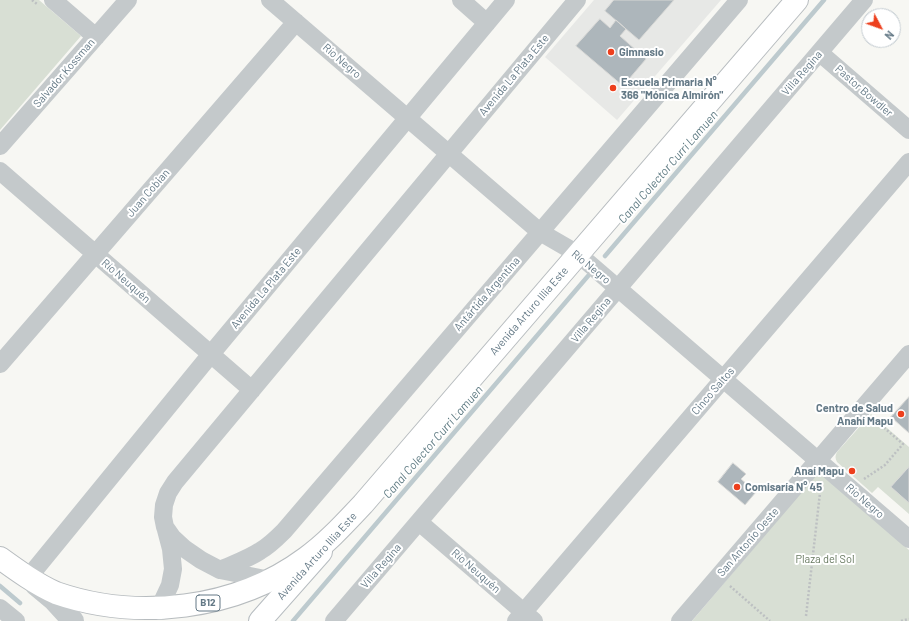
<!DOCTYPE html>
<meta charset="utf-8">
<style>
body{margin:0}
#map{position:relative;width:909px;height:621px;overflow:hidden;background:#f7f7f3;font-family:Barlow,sans-serif}
canvas{display:block}
.north{position:absolute;left:861px;top:8px;width:40px;height:40px;box-sizing:border-box;background:#fff;border:1px solid #c1c9cf;border-radius:50%;rotate:131deg;font-size:11px;font-weight:700;line-height:16px;text-align:center;color:#647986}
.north::after{content:'';display:block;margin:auto;width:14px;height:18px;background:#ed3f1d;clip-path:polygon(50% 0,100% 100%,50% 72%,0 100%)}
</style>
<div id="map">
<canvas width="909" height="621"></canvas>
<div class="north">N</div>
</div>
<script>
const g = document.querySelector('canvas').getContext('2d');
g.lineJoin = 'round';
function paint(path, color) { g.fillStyle = color; g.fill(path, 'evenodd'); }
function stroke(path, color, width, dash) { g.strokeStyle = color; g.lineWidth = width; g.lineCap = dash ? 'butt' : 'round'; g.setLineDash(dash || []); g.stroke(path); }
function drawText(font, color, halo, rows, align = 'center') {
  g.font = font + ' Barlow,sans-serif'; g.lineWidth = 4; g.setLineDash([]); g.textBaseline = 'middle'; g.strokeStyle = halo; g.fillStyle = color; for (const [text, x, y, turn = 0] of rows) {
    g.save(); g.translate(x, y); g.rotate((+turn || 0) * Math.PI / 180); g.textAlign = isNaN(turn) ? turn : align; if (halo) g.strokeText(text, 0, 0); g.fillText(text, 0, 0); g.restore();
  }
}
paint(new Path2D(`
 M594 0H721L617 120 545 57Z`), '#e7e8e6');
paint(new Path2D(`
 M0 0H39L81 36 0 130Z
 M871 414 909 447V467L891 487 909 503V514L878 487 872 493 837 462C835 458 835 456 837 452Z
 M817 475H820L824 476 909 550V621H692L813 478Z`), '#d8dfd4');
stroke(new Path2D(`
 M605 256 824 0
 M0 586 20 603
 M293 621 588 276`), '#bdcace', 4.5);
const building = new Path2D(`
 M614 0H674L639 40 605 11Z
 M600 19 610 28 616 20 626 29 620 36 646 59 623 86 576 46Z
 M909 397V433L891 417Z
 M733 463 746 474 741 479 756 492 745 505 718 482Z
 M909 467V503L891 487Z`);
paint(building, '#adb6bb');
stroke(building, '#d8d8d6', 1);
const secondary = new Path2D(`
 M260 621 321 552`);
const primary = new Path2D(`
 M0 558C18 571 36 584 56 593 137 621 236 610 306 558 327 543 345 523 363 504L797 0`);
stroke(secondary, '#b6bcc0', 24);
stroke(primary, '#b7bcbf', 24);
stroke(new Path2D(`
 M32 0 37 4
 M864 479 885 465 903 444 874 419
 M730 586 770 621
 M806 616 821 484
 M901 621 909 619`), '#bdc0c2', 2.5, [2, 2]);
stroke(new Path2D(`
 M53 0 96 37
 M270 0 540 232 578 254 909 539
 M461 0 487 23
 M820 53 909 130
 M0 146 128 0
 M0 171 252 390
 M0 364 296 22
 M419 522 534 621
 M220 570C233 564 248 559 260 551 269 546 277 538 284 531L739 0
 M28 578 211 354 506 0
 M270 580 220 570 201 560 185 549 172 537 165 527 163 517 164 505 168 493 175 482 577 0
 M0 608 16 621
 M160 611 163 600 170 585 173 569 171 549 166 530
 M334 621 864 0
 M516 621 909 162
 M680 621 909 354`), '#c4c9cb', 18);
stroke(new Path2D(`
 M36 585 54 600 73 621`), '#c4c9cb', 22);
stroke(secondary, '#fff', 22);
stroke(primary, '#fff', 22);
for (const [x, y, r, color] of [
 [611,52,4,"#ed3f1d"],
 [613,88,4,"#ed3f1d"],
 [901,414,4,"#ed3f1d"],
 [852,471,4,"#ed3f1d"],
 [737,487,4,"#ed3f1d"]
]) { const dot = new Path2D(); dot.arc(x, y, r, 0, 2 * Math.PI); g.fillStyle = color; g.fill(dot); stroke(dot, '#fff', 1.5); }
for (const [x, y, w] of [
 [208,603,24]
]) { const box = new Path2D(); box.roundRect(x - w / 2, y - 8, w, 16, 3); g.fillStyle = '#fff'; g.fill(box); stroke(box, '#647986', 1); }
drawText('bold 10px', '#647986', null, [
 ["B12",208,603]
]);
drawText('bold 11px', '#647986', '#fff', [
 ["Gimnasio",619,52],
 ["Escuela Primaria N°",621,82],
 ["366 \"Mónica Almirón\"",621,95],
 ["Centro de Salud",893,408,"right"],
 ["Anahí Mapu",893,421,"right"],
 ["Anaí Mapu",844,471,"right"],
 ["Comisaría N° 45",745,487]
], 'left');
drawText('11px', '#647986', '#fff', [
 ["Río Negro",342,61,41],
 ["Salvador Kossman",64,73,-49],
 ["Villa Regina",802,73,-49],
 ["Avenida La Plata Este",514,75,-50],
 ["Pastor Bowdler",864,91,41],
 ["Juan Cobian",148,193,-49],
 ["Río Negro",591,267,39],
 ["Río Neuquén",126,281,41],
 ["Avenida La Plata Este",266,288,-50],
 ["Antártida Argentina",487,294,-49],
 ["Avenida Arturo Illia Este",529,311,-49],
 ["Villa Regina",591,320,-50],
 ["Cinco Saltos",713,391,-49],
 ["Río Negro",865,501,41],
 ["San Antonio Oeste",748,542,-49],
 ["Avenida Arturo Illia Este",317,556,-48],
 ["Villa Regina",381,566,-49],
 ["Río Neuquén",476,571,41]
]);
drawText('11px', '#66785f', '#fff', [
 ["Plaza del Sol",825,559]
]);
drawText('italic 12px', '#5f7b83', '#fff', [
 ["Canal Colector Curri Lamuen",668,167,-49],
 ["Canal Colector Curri Lamuen",433,442,-49]
]);
</script>
